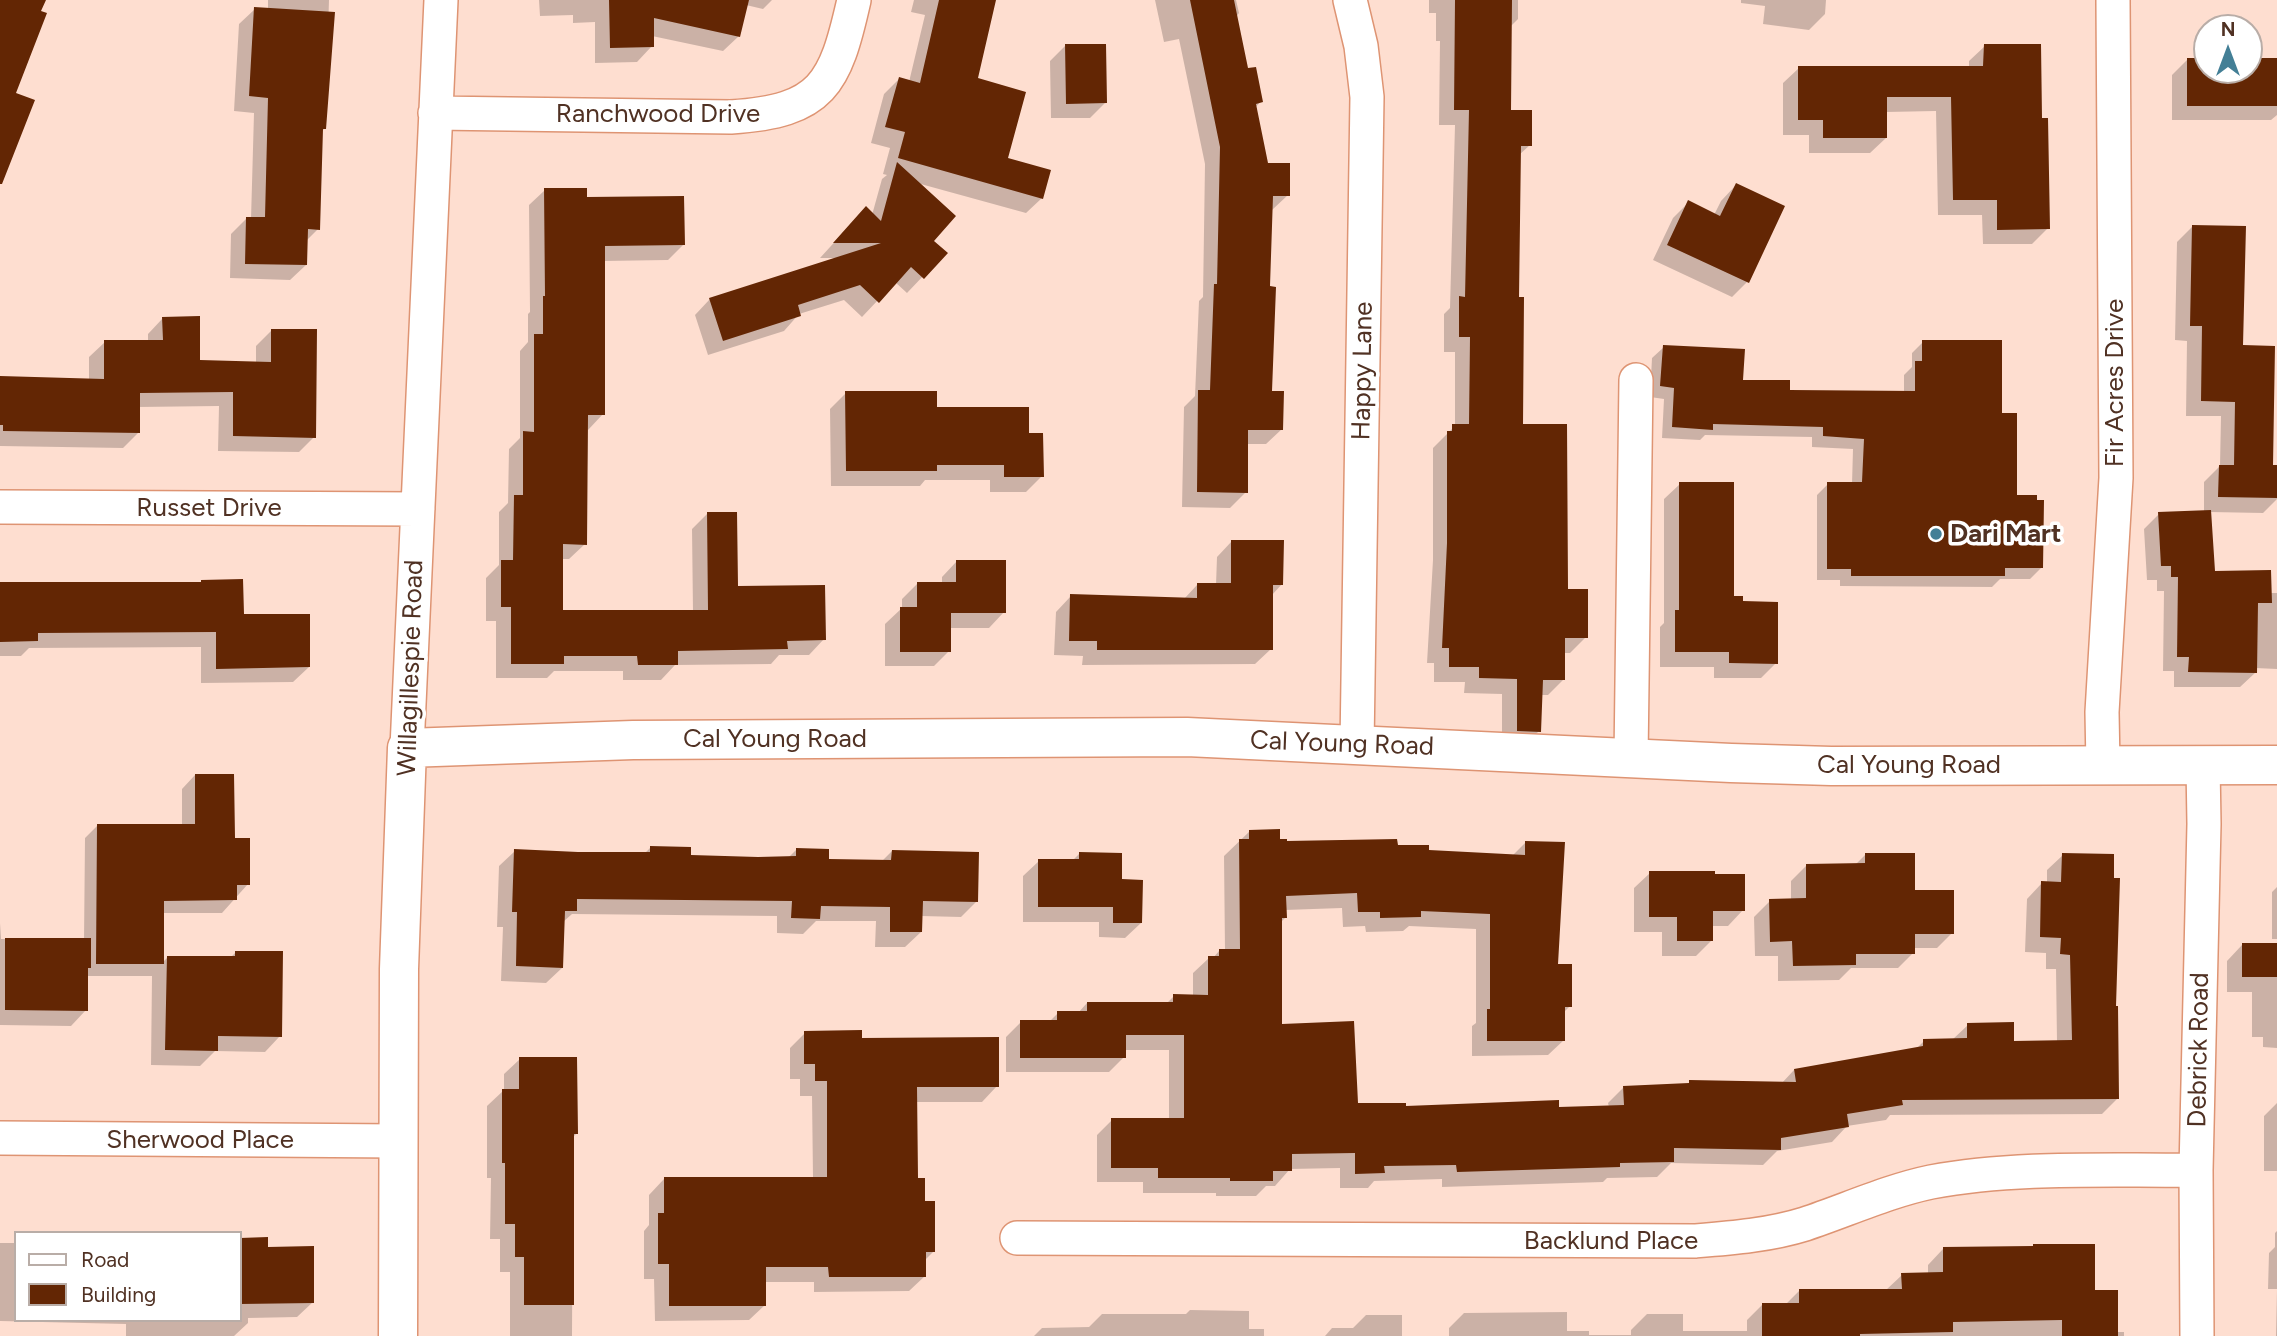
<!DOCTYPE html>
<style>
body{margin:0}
#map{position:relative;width:2277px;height:1336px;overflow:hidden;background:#feded0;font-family:Figtree,sans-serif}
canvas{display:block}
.legend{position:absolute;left:14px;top:1231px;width:228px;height:91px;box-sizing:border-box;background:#fff;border:2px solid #b9ada7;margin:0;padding:9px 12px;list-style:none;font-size:21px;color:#503123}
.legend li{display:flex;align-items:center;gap:14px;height:35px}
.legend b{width:35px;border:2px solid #b9ada7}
.north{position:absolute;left:2193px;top:14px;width:70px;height:70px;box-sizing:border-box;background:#fff;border:2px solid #b9ada7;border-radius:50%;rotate:0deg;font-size:19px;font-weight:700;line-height:28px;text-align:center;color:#503123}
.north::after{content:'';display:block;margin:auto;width:24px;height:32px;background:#437f96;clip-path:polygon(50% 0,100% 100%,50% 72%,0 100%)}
</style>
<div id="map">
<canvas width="2277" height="1336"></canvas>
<ul class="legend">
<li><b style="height:9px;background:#fff"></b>Road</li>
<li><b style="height:19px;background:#632604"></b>Building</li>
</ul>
<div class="north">N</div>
</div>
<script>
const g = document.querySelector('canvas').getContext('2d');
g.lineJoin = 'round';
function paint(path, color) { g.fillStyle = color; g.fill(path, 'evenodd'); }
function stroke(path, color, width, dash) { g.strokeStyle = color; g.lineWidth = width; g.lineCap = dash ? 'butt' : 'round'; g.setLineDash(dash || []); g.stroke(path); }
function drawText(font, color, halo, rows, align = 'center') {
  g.font = font + ' Figtree,sans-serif'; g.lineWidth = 7; g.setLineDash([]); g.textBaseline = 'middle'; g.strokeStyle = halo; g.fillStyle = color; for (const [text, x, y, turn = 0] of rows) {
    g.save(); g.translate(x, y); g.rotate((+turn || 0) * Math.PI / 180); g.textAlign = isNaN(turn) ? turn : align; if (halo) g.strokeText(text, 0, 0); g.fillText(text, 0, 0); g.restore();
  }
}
paint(new Path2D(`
 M268 0H329L325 128 321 132 318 229 306 241V265L290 280 230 278 231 234 247 218 251 219 254 113 234 111 239 24 255 9H268Z
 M539 0H772L763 9 746 5 739 36 723 51 652 36V46L637 62 595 63V22L573 23V15L540 16Z
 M914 0H994L976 79 1006 159 1042 198 1026 213 917 183 931 241 945 253 907 293 895 282 862 317 844 300 799 314 784 331 708 355 695 315 710 299 836 258H820L851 224 872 215 882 179 887 175 883 174 890 148 871 143 884 94 899 79 909 82 925 15 911 12Z
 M1155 0H1236L1239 13 1236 17 1247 71 1261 101 1255 108 1267 165 1288 195 1272 210 1269 288 1271 392 1282 429 1266 444H1246V492L1230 508 1182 507 1184 407 1195 396 1199 301 1203 297 1205 164 1179 39 1164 42Z
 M1429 0H1518V19L1510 27V112L1530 145 1519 155 1518 299 1521 426 1566 590 1586 637 1570 653H1564V679L1548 695H1541L1539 731 1523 747 1502 746V694L1464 693 1465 682H1434V663H1427L1433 560V448L1455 426V352H1444V314L1450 308 1455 125H1439L1440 41H1436V13H1429Z
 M1741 0H1826L1825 14 1809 30 1763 24 1765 6 1741 3Z
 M1065 46 1106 102 1090 118H1051L1050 61Z
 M1985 46 2040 120 2048 228 2032 244H1983L1982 215H1938L1936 111 1886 112V138L1870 153H1809V135H1783V83L1799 68H1969V61Z
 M2188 59H2207V70H2249V59H2277V115L2271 120H2172V75Z
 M1736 185 1747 282 1732 297 1653 260 1673 218 1689 202 1714 215 1721 201Z
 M545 190 586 199 683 245 668 260 603 261V414L588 430 585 544 569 559H561L562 612H693L692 529 707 514 737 588 824 639 809 655H779L771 664 675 665 661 680H623V671H554L547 678H496V621H486V578L499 565V512L508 503 509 449 520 438V351L528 342V314L530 312 529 205Z
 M2193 226 2241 347 2271 467H2277V499L2263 513 2210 512 2213 573 2270 593H2277V669L2255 668V673L2240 687H2174V671H2163L2164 591H2157V580H2147L2144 529 2159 514 2204 512V482L2220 466 2221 416H2186L2187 341 2175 340 2177 242Z
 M163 318 198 362 256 363V346L272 330 314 437 299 452 218 451 219 406 138 407V433L123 448 0 446V378L89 381V357L105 342H148V334Z
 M1923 342 2001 415 2015 496 2042 567 2030 579H2000L1992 587 1840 586V580H1817V495L1828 484H1852L1853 449 1812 447V437L1705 435 1700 440 1662 438 1664 399 1650 397 1652 358 1664 347 1741 382 1788 392 1904 393V375L1912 367V353Z
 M846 393 935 409 1027 434 1042 476 1026 492H990V480H925L920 486H831L830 409Z
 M1680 484 1733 597 1776 663 1761 678H1714V667H1660V627L1664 623V499Z
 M1232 541 1282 584 1272 595 1271 649 1255 664 1082 665 1083 656 1054 655 1056 612 1071 596 1184 599 1197 585H1216L1217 557Z
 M957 561 1004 612 989 628H949V651L934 666H885V624L902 608V599L917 584H942V577Z
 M0 584 242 616 309 667 293 682 201 683V647L29 648 21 656H0Z
 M195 775 233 840 248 884 222 913H163V962L167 958H230L236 952 280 1036 265 1052 215 1051 200 1066 151 1065 152 976H86V1010L71 1026 0 1025V923L1 939 84 940 85 838 98 825H182V789Z
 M1250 831 1286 843 1396 847 1427 852 1512 856 1526 842 1557 966 1570 1006 1563 1013 1564 1040 1548 1055 1472 1056V1026L1476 1023V929L1409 926 1403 931 1366 932 1365 926 1343 927 1342 908 1285 910V918L1281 922 1280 1026 1356 1105 1405 1108 1558 1109 1609 1107 1608 1103 1624 1087 1687 1085 1690 1082 1781 1084 1794 1070 1915 1050 1924 1041 1952 1040 1968 1025 2012 1043 2057 1042 2056 969H2046V953L2025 952 2027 899 2042 883H2047V870L2063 855 2114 1008 2118 1098 2102 1114 1890 1115 1886 1120 1847 1126 1832 1142 1777 1151 1763 1165 1671 1163 1657 1177 1607 1178 1603 1182 1442 1187V1179L1374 1181 1368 1188H1340V1168L1290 1169 1275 1186H1266L1256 1196H1216V1193H1143V1182H1097V1135L1112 1120H1169V1050H1124V1057L1109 1072H1006V1037L1021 1022H1049L1058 1013H1078L1087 1003H1167L1174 996 1193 997V973L1209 958H1213L1219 951H1225L1224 856Z
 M650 848 690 857 788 858 796 850 828 861H882L892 851 977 901 961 917 921 916V932L905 947H875L876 921H816L803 934 777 933V916L572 914 563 922 562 968 546 983 501 981 503 927H497L499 866 515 851 644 854Z
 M1079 854 1120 881 1141 923 1125 938 1099 937V922H1023V876L1039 861H1072Z
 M1865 855 1913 892 1952 933 1937 948H1913V953L1898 968H1851L1839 980 1778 981V956H1755L1754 917 1770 901H1791V881L1807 865H1855Z
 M1650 873 1743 910 1728 926H1712V940L1696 956H1662V932H1634V888Z
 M2277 887V939H2272V892Z
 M2242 945H2277V1048L2263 1047V1037H2252V992H2227V961Z
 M805 1033 861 1039 997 1086 982 1102H915L916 1180 923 1202 934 1251 925 1260V1276L909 1291 814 1292V1282H765V1305L749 1320 655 1321 654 1279H644V1231L649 1225V1195L664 1179 813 1178 812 1096H800V1079H790V1048Z
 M520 1059 576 1134 573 1137 572 1336H510V1272H500V1239H490L491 1178H487V1106L504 1090V1074Z
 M2277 1103V1171H2264V1116Z
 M2277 1231V1336H2276L2277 1289H2268L2269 1253 2275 1247V1233Z
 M240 1239H266L267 1249 313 1302 297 1317 248 1318V1323L234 1336H126V1324L0 1321V1243H16V1320H240Z
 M1943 1249 2093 1292 2117 1332H2124V1336H1449V1328L1464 1313 1567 1312V1331H1589V1335H1631V1330L1647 1314H1683V1331H1747V1320L1762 1305H1785L1800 1290H1886L1902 1275 1928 1274V1265Z
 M1190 1310 1249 1311V1329H1264V1336H1034L1042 1328 1089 1327 1102 1314H1186Z
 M1366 1315H1402V1336H1325L1332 1328H1353Z`), '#0003');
paint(new Path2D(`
 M0 0H46L41 11 47 13 16 93 35 100 2 184H0Z
 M609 0H749L740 37 654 18V47L610 48Z
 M939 0H996L978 78 1026 92 1008 158 1051 170 1043 199 898 158 905 132 885 127 899 77 920 83Z
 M1190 0H1234L1248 68 1256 67 1263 102 1256 104 1268 163H1290V196H1273L1270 286 1276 287 1272 391H1284L1283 430H1248V493L1197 492 1198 390H1210L1214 284H1217L1220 147Z
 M1455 0H1512L1511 110H1532V146H1521L1519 297H1524L1523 424H1567L1568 589H1588V638H1565V680H1543L1541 732 1517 731V679L1479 678V667H1449V648H1442L1447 543V431H1452V424H1469L1470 337H1459V296L1465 297 1469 110H1454Z
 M254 7 335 12 326 129H323L320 230 308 229 307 265 245 264 246 217H265L268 98 249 96Z
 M1065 44H1106L1107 103 1066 104Z
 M1984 44H2041L2042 118H2048L2050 229 1997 230V200H1953L1951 97H1887V138H1823V120H1798V66H1983Z
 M2187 58H2207V70H2249V58H2277V106H2187Z
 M897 162 956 216 934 241 948 253 924 279 911 267 879 303 860 285 798 305 801 316 723 341 709 298 881 243H833L866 206 881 221Z
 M1736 183 1785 206 1749 283 1667 245 1688 200 1720 216Z
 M544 188H587V197L684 196 685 245 605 246V415H588L587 545 563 544V610H708L707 512H737L738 586 825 585 826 640 787 641 788 649 678 651V665H638L637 656H564V664H511V607H501V560H513L514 495H523V431L534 432V334H543V296H545Z
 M2192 225 2246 226 2243 345 2275 346 2273 465H2277V498L2218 497 2219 465H2234L2235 402 2201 401 2202 326H2190Z
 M200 316V360L271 362V329H317L316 438 233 436V392L140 393V433L3 431V425H0V376L104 379V340H163L162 317Z
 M1922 340H2002V413H2017V495H2037V500H2044L2043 568H2005V576H1851V569H1827V482H1862L1864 439 1823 436V427L1713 424V430L1672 427 1674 388 1660 386 1663 345 1745 349 1743 380H1790V390L1915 391V361H1922Z
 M845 391H937V407H1029V433H1043L1044 477H1004V465H937V471H846Z
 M1679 482H1734V596H1743V601L1778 602V664L1729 663V652H1675V610H1679Z
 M2211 510 2215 571 2271 570 2272 603H2258L2257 673 2188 672 2189 657H2177L2178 577H2171V566H2161L2158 512Z
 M1231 540H1284L1283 585H1273V650H1097V641H1069L1070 594 1197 598V583H1231Z
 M956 560H1006V613H951V652H900V607H917V582H956Z
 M243 579 244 614H310V667L216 669V632L38 633V641L0 642V582H201V580Z
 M195 774H234L235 838H250V885H237V900L164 901V964H96L97 824H195Z
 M1280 829V839H1287V841L1397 839 1398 845H1429V850L1525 855V841L1565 842 1558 964H1572V1007H1565V1041H1487V1009H1490V914L1421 911V917L1380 918V912H1358L1357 893 1286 896 1287 918H1282V1024L1354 1021 1358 1103H1406V1106L1559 1100V1107L1624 1105 1623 1086 1689 1083V1080L1796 1082 1794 1069 1923 1046V1039L1967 1038V1023L2014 1022V1041L2072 1040 2070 955 2060 954 2061 938 2040 937 2041 881 2061 882 2062 853 2114 854V878H2120L2116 1006H2118L2119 1099 1902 1100 1903 1105 1847 1114 1849 1127 1781 1138V1150L1674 1148V1162L1620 1163V1167L1457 1172 1456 1165 1384 1166 1385 1173 1355 1174V1153L1292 1154V1171H1273V1181H1230V1178H1158V1168H1111V1118H1184V1035H1126V1058H1020V1020H1057V1011H1087V1002H1173V994L1208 995V956H1219V949H1240L1239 839H1249V830Z
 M650 846 691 847V855L758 857 796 856V848L829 849V859L891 860 892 850 979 852 978 902 923 901 922 932H890V907L821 906 820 919 791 918 792 901 577 899V911H565L563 968 516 966 517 912H512L514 849 578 852H650Z
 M1079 852 1122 853V879L1143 880 1142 923H1113V907H1038V859H1079Z
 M1865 853H1915V890H1954V934H1915V954H1856V965L1793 966 1792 941 1770 942 1769 899 1806 898V864L1865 863Z
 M1649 871H1715V874H1745V911H1713V941H1677V917H1649Z
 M5 938H91V968H88V1011L5 1010Z
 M2242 943H2277V977H2242Z
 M235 951H283L282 1037 218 1036V1051L165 1050 167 956H235Z
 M862 1030V1038L999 1037V1087H917L918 1178H925V1201H935V1252H926V1277H829L828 1267H766V1306H669V1264H658V1213H664V1177H827V1081H815V1064H804V1031Z
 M519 1057H577L578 1134H574V1305H524V1257H515V1224H505V1163H502V1089H519Z
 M268 1237V1247L314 1246V1303L240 1304V1238Z
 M2033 1244H2095V1290H2118V1336H2062V1320L1953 1322V1332L1860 1334V1336H1762V1303H1799V1289H1902L1901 1273 1943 1272V1247L2033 1246Z`), '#632604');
const minor = new Path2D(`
 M1350 0 1361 46 1367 97 1357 745
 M435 113 731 117C823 111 835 84 854 0
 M0 507 418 509
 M407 748 441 0
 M1631 758 1636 380
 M2103 766 2102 712 2116 478 2113 0
 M0 1138 399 1141
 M1017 1238 1695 1241C1732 1238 1770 1235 1805 1224 1847 1210 1888 1191 1931 1182 2016 1166 2110 1171 2196 1170
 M2197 1336 2196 1170 2204 824 2203 765`);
const secondary = new Path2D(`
 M398 1336 399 969 407 748 633 740 1187 737 1731 763 1831 766 2277 765`);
stroke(minor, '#de9473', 36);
stroke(secondary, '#de9473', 41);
stroke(minor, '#fff', 33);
stroke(secondary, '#fff', 38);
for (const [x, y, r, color] of [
 [1936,534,7,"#437f96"]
]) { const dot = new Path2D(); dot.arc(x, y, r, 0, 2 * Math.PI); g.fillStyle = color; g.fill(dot); stroke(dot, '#fff', 2.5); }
drawText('26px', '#503123', '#fff', [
 ["Ranchwood Drive",658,114],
 ["Happy Lane",1363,371,-89],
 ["Fir Acres Drive",2115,383,-90],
 ["Russet Drive",209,508],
 ["Willagillespie Road",411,668,-88],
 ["Cal Young Road",775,739],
 ["Cal Young Road",1342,744,2],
 ["Cal Young Road",1909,765],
 ["Debrick Road",2199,1050,-89],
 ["Sherwood Place",200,1140],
 ["Backlund Place",1611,1241]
]);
drawText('bold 26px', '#503123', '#fff', [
 ["Dari Mart",1950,534]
], 'left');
</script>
